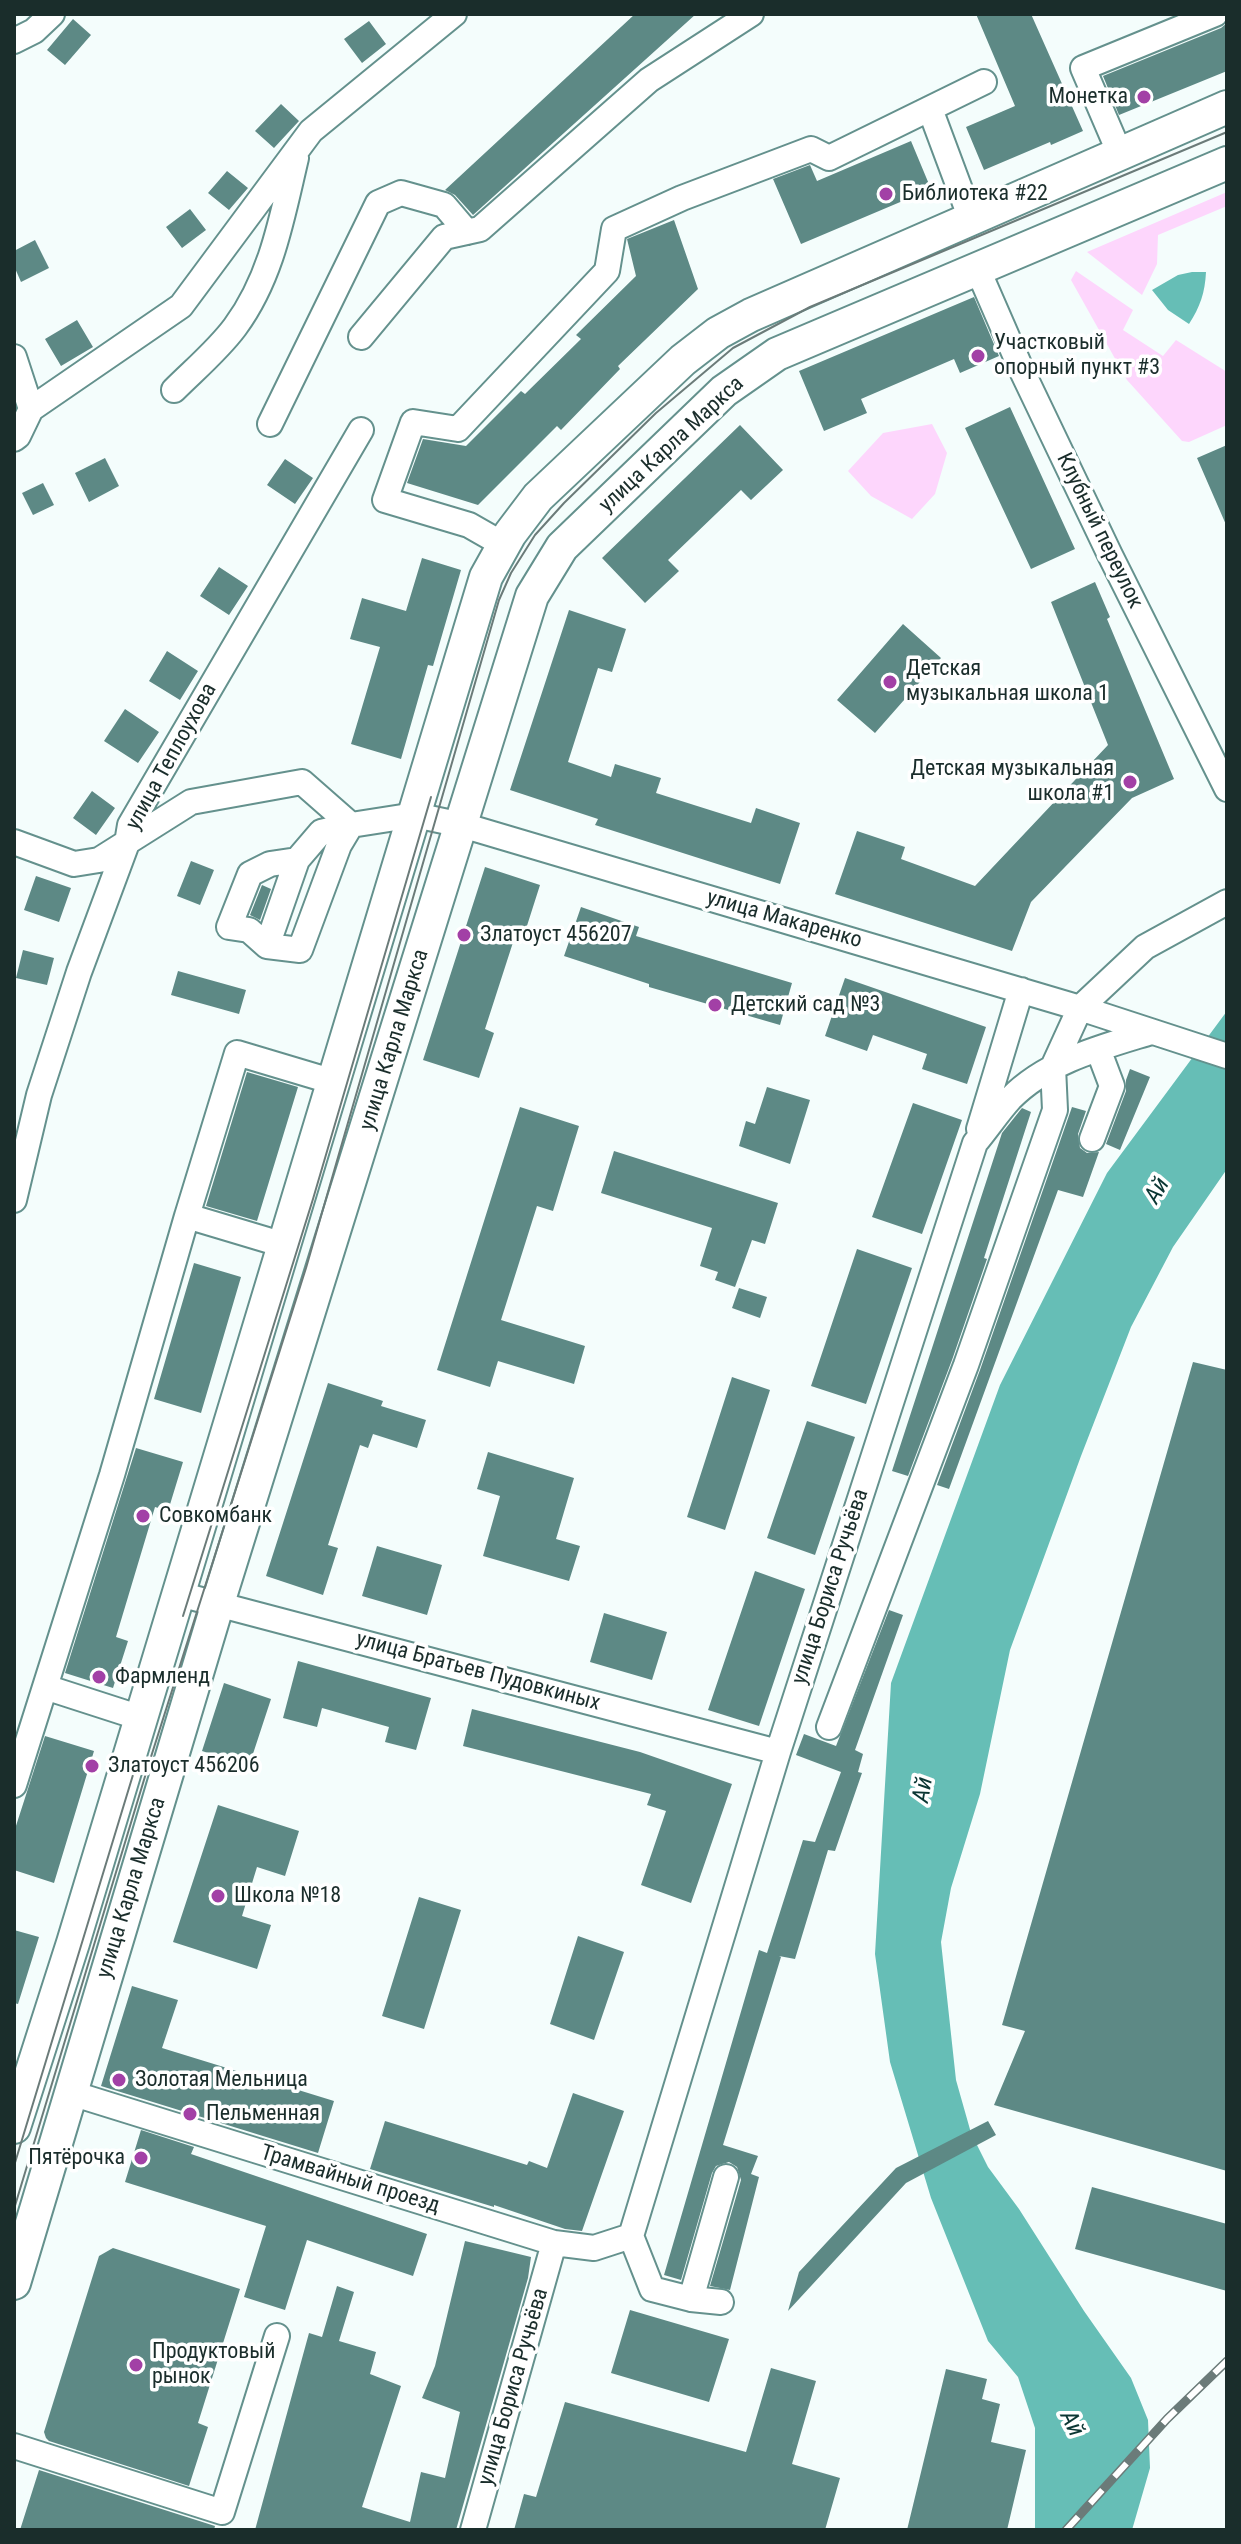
<!DOCTYPE html>
<meta charset="utf-8">
<style>
body{margin:0}
#map{position:relative;width:1241px;height:2544px;overflow:hidden;background:#f4fdfc;font-family:"Roboto Condensed",sans-serif}
canvas{display:block}
.frame{position:absolute;inset:0;border:16px solid #1a2d2b;pointer-events:none}
</style>
<div id="map">
<canvas width="1241" height="2544"></canvas>
<div class="frame"></div>
</div>
<script>
const g = document.querySelector('canvas').getContext('2d');
g.lineJoin = 'round';
function paint(path, color) { g.fillStyle = color; g.fill(path, 'evenodd'); }
function stroke(path, color, width, dash) { g.strokeStyle = color; g.lineWidth = width; g.lineCap = dash ? 'butt' : 'round'; g.setLineDash(dash || []); g.stroke(path); }
function drawText(font, color, halo, rows, align = 'center') {
  g.font = font + ' "Roboto Condensed",sans-serif'; g.lineWidth = 7; g.setLineDash([]); g.textBaseline = 'middle'; g.strokeStyle = halo; g.fillStyle = color; for (const [text, x, y, turn = 0] of rows) {
    g.save(); g.translate(x, y); g.rotate((+turn || 0) * Math.PI / 180); g.textAlign = isNaN(turn) ? turn : align; if (halo) g.strokeText(text, 0, 0); g.fillText(text, 0, 0); g.restore();
  }
}
paint(new Path2D(`
 M1227 192V206L1158 235 1157 264 1142 295 1087 252Z
 M1076 271 1133 310 1123 330 1163 356 1176 340 1227 372V425L1189 442 1182 441 1127 380 1071 280Z
 M932 424 947 453 935 494 912 519 871 496 848 471 883 433Z`), '#fdd6fc');
paint(new Path2D(`
 M1192 272H1206C1205 293 1200 307 1189 324L1168 310 1152 290 1178 275Z
 M1227 1011V1169L1173 1247 1131 1327 1081 1456 1010 1650 980 1794 951 1888 941 1942 956 2080 971 2133 988 2167 1019 2209 1084 2311 1131 2378 1148 2420 1150 2468 1132 2530H1035V2428L1018 2377 988 2341 931 2198 890 2062 875 1954 891 1683 1000 1385 1107 1173Z`), '#66beb6');
paint(new Path2D(`
 M635 14H696L473 215 455 195 445 190Z
 M976 14H1031L1083 131 1051 145 1050 142 984 170 966 127 1015 106Z
 M73 19 91 35 65 65 47 50Z
 M369 21 386 44 362 63 344 39Z
 M1227 23V71L1119 115 1103 76 1221 28Z
 M281 104 299 121 274 148 255 131Z
 M911 141 931 189 801 244 773 179 810 165 817 181Z
 M227 171 248 188 229 210 208 193Z
 M190 209 206 230 182 248 166 227Z
 M674 220 698 289 618 366 620 369 561 430 557 426 478 505 407 483 423 439 466 446 521 391 525 394 581 339 576 335 636 276 627 239Z
 M35 240 49 268 21 282 14 266V251Z
 M974 297 999 356 960 373 954 359 861 399 867 413 824 431 799 371Z
 M77 320 93 347 61 366 45 339Z
 M1010 407 1075 549 1031 569 965 428Z
 M740 425 783 470 751 500 741 490 668 560 679 571 645 603 602 558Z
 M1227 445V527L1197 458Z
 M105 458 119 486 89 502 75 473Z
 M285 459 313 478 295 504 267 485Z
 M43 483 54 505 33 515 22 493Z
 M422 558 461 570 433 666 428 665 401 759 351 744 380 647 350 639 362 598 406 611Z
 M219 567 248 586 229 615 200 596Z
 M1095 582 1110 617 1107 619 1174 779 1132 798 1031 902 1012 951 835 894 857 831 905 847 901 859 975 886 1108 745 1051 602Z
 M569 610 626 629 612 672 598 668 568 762 611 777 615 764 661 778 656 793 751 823 756 808 800 823 780 884 595 825 598 819 510 790Z
 M903 624 941 658 875 733 837 700Z
 M167 651 198 671 180 700 149 681Z
 M125 709 159 732 138 763 104 741Z
 M92 791 115 808 96 835 73 818Z
 M191 861 214 870 200 905 177 896Z
 M485 867 540 885 525 932 517 930 485 1029 494 1033 479 1078 423 1060Z
 M36 876 71 888 59 922 24 910Z
 M262 885 271 889 260 920 250 915Z
 M581 907 639 927 636 936 792 983 780 1025 649 987V984L564 956Z
 M23 950 54 958 47 985 16 978Z
 M178 971 246 990 239 1014 171 995Z
 M845 978 986 1027 967 1084 922 1069 927 1054 873 1035 867 1051 825 1036Z
 M1130 1069 1150 1077 1120 1150 1106 1144 1126 1091V1080Z
 M247 1072 298 1087 257 1221 206 1206Z
 M767 1087 810 1100 790 1164 739 1146 746 1121 755 1124Z
 M913 1103 962 1120 922 1234 872 1217Z
 M520 1107 579 1126 553 1211 537 1206 501 1320 585 1346 574 1384 498 1361 490 1387 437 1370Z
 M1072 1107 1086 1111 1078 1134 1080 1148 1087 1153 1099 1152 1083 1197 1058 1190 949 1489 937 1485 980 1370Z
 M1022 1108 1031 1112 984 1258 987 1259 952 1360 908 1476 892 1471 1002 1133Z
 M614 1151 778 1203 765 1244 752 1240 735 1287 715 1280 718 1272 700 1266 712 1228 601 1193Z
 M857 1249 912 1268 866 1404 811 1386Z
 M194 1263 241 1277 201 1413 154 1399Z
 M739 1288 767 1297 760 1318 732 1308Z
 M1193 1362 1227 1370V2171L994 2105 1025 2031 1002 2025Z
 M732 1377 770 1390 725 1530 687 1517Z
 M328 1383 383 1401 381 1406 426 1420 417 1448 373 1434 368 1448 360 1445 328 1545 338 1548 323 1595 266 1576Z
 M807 1421 855 1437 815 1555 767 1538Z
 M136 1448 183 1462 168 1511 155 1507 116 1637 128 1641 113 1688 65 1673Z
 M488 1452 574 1478 556 1539 580 1546 569 1581 483 1556 500 1496 477 1489Z
 M377 1546 442 1565 427 1615 362 1596Z
 M755 1571 805 1589 759 1726 708 1710Z
 M889 1610 903 1615 855 1750 863 1754 858 1772 862 1773 835 1851 828 1850 795 1959 779 1956 781 1957 723 2145 758 2156 751 2174 759 2177 730 2290 710 2286 741 2180 737 2167 729 2162 716 2166 712 2173 681 2280 664 2275 759 1950 767 1953 803 1840 815 1842 841 1772 796 1755 804 1734 836 1746Z
 M604 1613 667 1632 652 1680 590 1662Z
 M298 1661 431 1698 416 1750 385 1742 389 1727 322 1708 317 1727 283 1718Z
 M224 1683 271 1699 249 1766 202 1751Z
 M472 1709 640 1752 732 1784 691 1903 641 1885 666 1811 647 1805 651 1794 463 1746Z
 M45 1736 94 1751 54 1883 14 1870V1832Z
 M218 1805 299 1831 285 1876 257 1867 242 1916 271 1925 257 1969 173 1942Z
 M419 1897 461 1910 424 2029 382 2016Z
 M14 1930 39 1937 18 2004 14 2003Z
 M578 1936 624 1952 594 2040 550 2024Z
 M132 1986 178 2000 162 2048 334 2101 318 2153 101 2086Z
 M573 2093 624 2111 582 2231 565 2229 494 2205V2207L370 2169 385 2121 527 2165 529 2161 547 2168Z
 M988 2121 996 2135 906 2183 788 2311 799 2272 896 2168Z
 M141 2130 194 2147 191 2154 427 2234 413 2276 307 2240 285 2310 244 2297 266 2226 125 2182Z
 M1092 2187 1227 2224V2291L1075 2249Z
 M465 2241 531 2257 528 2278 456 2530H255L309 2333 322 2337 337 2286 354 2292 339 2341 376 2352 370 2374 401 2386 362 2507 410 2522 421 2472 445 2478 460 2412 422 2398 435 2366Z
 M113 2248 240 2289 198 2423 208 2427 189 2486 49 2441 46 2438 44 2432 99 2256Z
 M630 2310 729 2339 709 2402 611 2373Z
 M771 2368 816 2381 792 2464 840 2478 825 2530H514L524 2494 536 2497 565 2402 746 2452Z
 M946 2369 987 2379 982 2399 1000 2404 991 2442 1026 2450 1007 2530H907Z
 M39 2470 215 2526 214 2530H20Z`), '#5d8985');
const minor = new Path2D(`
 M14 41 34 31 52 14
 M930 109 971 219
 M1120 154 1083 68 1215 14
 M978 270 1022 371 1110 555 1227 789
 M361 337 444 237 480 229 649 80 751 14
 M14 357 31 409
 M174 390C194 370 218 350 235 327 272 277 282 217 296 158
 M270 424 378 203 401 193 444 205 467 232
 M14 439 18 436 31 409 181 306 311 131 454 14
 M504 545 469 525 385 500 413 422 458 429 607 271 614 229 682 198 811 149 829 158 984 82
 M351 825 339 845 300 950 267 946 249 930 229 927 250 874 270 864 297 860 321 832Z
 M14 842 74 864 99 860 191 802 302 782 351 825 415 815 462 825 1080 1008 1227 1056
 M267 946 297 860
 M979 1129 1021 990
 M1092 1139 1112 1086 1098 1049
 M14 1200 39 1095 79 972 127 843 130 825 361 430
 M187 1216 237 1053 334 1082
 M179 1594 778 1752
 M45 1687 141 1718
 M829 1727 966 1365 1055 1110 1053 1067 1080 1008 1145 947 1227 902
 M14 1785 112 1475 187 1216 284 1245
 M71 2093 554 2243 594 2248 631 2236
 M631 2236 778 1752 975 1143C987 1129 998 1112 1010 1099 1047 1061 1102 1047 1151 1032
 M631 2236 652 2289 691 2299 721 2302
 M691 2299 726 2177
 M14 2446 222 2512 277 2336
 M473 2530 554 2243`);
const major = new Path2D(`
 M14 2127 73 1943 486 577 510 534 538 497 683 360 718 333 751 315 1227 107
 M14 2283 218 1603 532 596 562 547 724 391 777 354 1227 163`);
stroke(minor, '#64918d', 28);
stroke(major, '#64918d', 36);
stroke(minor, '#fff', 24);
stroke(major, '#fff', 32);
stroke(new Path2D(`
 M183 1616 313 1199 431 797
 M14 2166 136 1765
 M14 2209 150 1760 306 1268 499 600 511 573 535 535 564 503 656 413 733 348 810 307 1227 132`), '#6b7b79', 2);
const rail = new Path2D(`
 M1066 2530 1167 2419 1227 2361`);
stroke(rail, '#6b7b79', 9);
stroke(rail, '#fff', 6, [18]);
for (const [x, y, r, color] of [
 [1144,97,8,"#a240a6"],
 [886,194,8,"#a240a6"],
 [978,356,8,"#a240a6"],
 [890,682,8,"#a240a6"],
 [1130,782,8,"#a240a6"],
 [464,935,8,"#a240a6"],
 [715,1005,8,"#a240a6"],
 [143,1516,8,"#a240a6"],
 [99,1677,8,"#a240a6"],
 [92,1766,8,"#a240a6"],
 [218,1896,8,"#a240a6"],
 [119,2080,8,"#a240a6"],
 [190,2114,8,"#a240a6"],
 [141,2158,8,"#a240a6"],
 [136,2365,8,"#a240a6"]
]) { const dot = new Path2D(); dot.arc(x, y, r, 0, 2 * Math.PI); g.fillStyle = color; g.fill(dot); stroke(dot, '#fff', 3); }
drawText('22px', '#1a2d2b', '#fff', [
 ["Монетка",1128,97,"right"],
 ["Библиотека #22",902,194],
 ["Участковый",994,343],
 ["опорный пункт #3",994,368],
 ["Детская",906,669],
 ["музыкальная школа 1",906,694],
 ["Детская музыкальная",1114,769,"right"],
 ["школа #1",1114,794,"right"],
 ["Златоуст 456207",480,935],
 ["Детский сад №3",731,1005],
 ["Совкомбанк",159,1516],
 ["Фармленд",115,1677],
 ["Златоуст 456206",108,1766],
 ["Школа №18",234,1896],
 ["Золотая Мельница",135,2080],
 ["Пельменная",206,2114],
 ["Пятёрочка",125,2158,"right"],
 ["Продуктовый",152,2352],
 ["рынок",152,2377]
], 'left');
drawText('22px', '#1a2d2b', '#fff', [
 ["улица Карла Маркса",672,445,-43],
 ["Клубный переулок",1099,531,64],
 ["улица Теплоухова",172,757,-61],
 ["улица Макаренко",784,920,16],
 ["улица Карла Маркса",395,1040,-73],
 ["улица Бориса Ручьёва",831,1587,-72],
 ["улица Братьев Пудовкиных",478,1672,15],
 ["улица Карла Маркса",132,1888,-73],
 ["Трамвайный проезд",350,2180,17],
 ["улица Бориса Ручьёва",514,2387,-74]
]);
drawText('italic 24px', '#0b3633', '#fff', [
 ["Ай",1158,1191,-59],
 ["Ай",924,1790,-80],
 ["Ай",1071,2424,64]
]);
</script>
